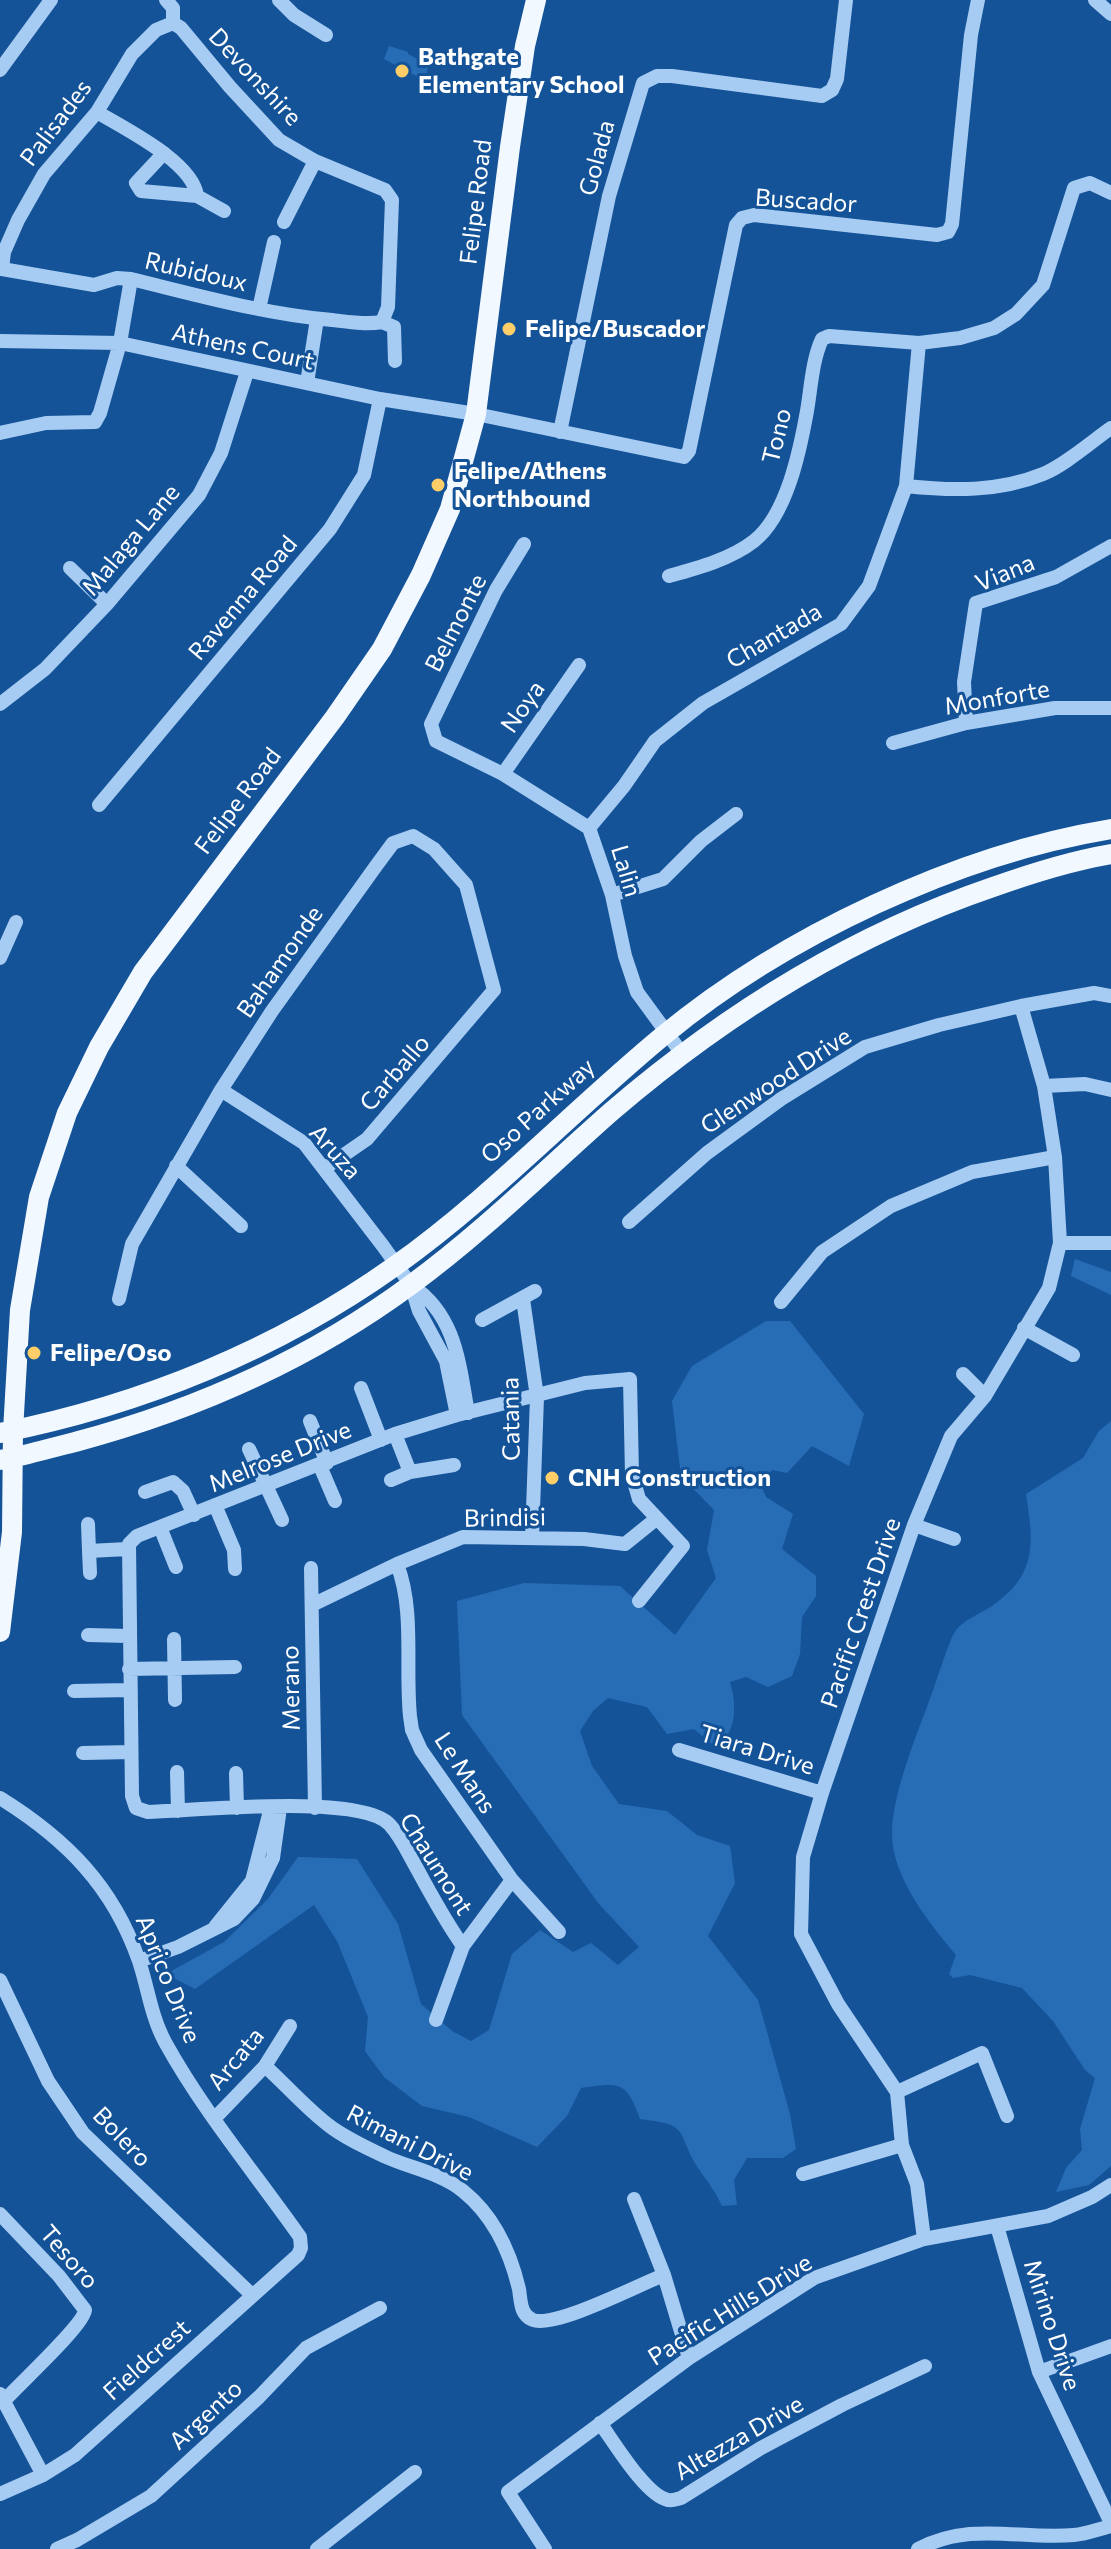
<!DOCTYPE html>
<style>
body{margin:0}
canvas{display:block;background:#145398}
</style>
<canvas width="1111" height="2549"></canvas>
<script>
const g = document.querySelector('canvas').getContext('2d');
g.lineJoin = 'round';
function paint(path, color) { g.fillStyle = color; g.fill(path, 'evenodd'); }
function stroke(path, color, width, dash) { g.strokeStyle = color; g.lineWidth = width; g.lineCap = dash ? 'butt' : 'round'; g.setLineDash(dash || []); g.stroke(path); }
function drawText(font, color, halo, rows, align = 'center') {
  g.font = font + ' Commissioner,sans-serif'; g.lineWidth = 6; g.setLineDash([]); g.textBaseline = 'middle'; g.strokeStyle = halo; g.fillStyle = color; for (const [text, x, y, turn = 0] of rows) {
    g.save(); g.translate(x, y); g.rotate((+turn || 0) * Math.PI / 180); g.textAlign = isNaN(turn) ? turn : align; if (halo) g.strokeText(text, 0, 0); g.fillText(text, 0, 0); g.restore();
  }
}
paint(new Path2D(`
 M389 46 408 52V54L429 65 424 80 384 59Z
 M1075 1259 1111 1272V1295L1071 1276Z
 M766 1321H790L864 1414 849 1466 812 1446 787 1473 772 1470 760 1484 766 1497 793 1514 782 1549 816 1576V1596L802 1617 800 1654 792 1676 768 1687 746 1677 730 1682C737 1706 737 1730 717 1748L694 1729 667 1734 647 1707 608 1698 593 1711 580 1731 592 1766 619 1804 667 1811 697 1835 730 1846 735 1883 708 1936 758 2000 790 2114 796 2149 783 2158H747L734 2180 737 2205 722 2206C716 2192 707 2181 698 2168 675 2131 692 2125 640 2119 626 2080 620 2083 581 2088L567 2116 537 2147 469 2117 422 2106 384 2077 365 2051 368 2017 337 1941 314 1905 195 1989 166 1974 224 1942 268 1899 298 1857 357 1859 398 1924 421 2004 452 2031 471 2041 489 2030 512 1954 540 1930 573 1952 591 1943 618 1965 639 1947 599 1904 462 1715 457 1601 524 1583 620 1586 675 1635 716 1578 707 1550 714 1510 681 1476 672 1401 692 1366Z
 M1111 1421V2166L1089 2185 1056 2192 1066 2168 1082 2150 1080 2129 1095 2078 1085 2070 1053 2021 1022 1988 970 1975 953 1978 949 1974 956 1955C930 1924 891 1876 892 1833 892 1796 915 1739 928 1704 934 1690 949 1639 956 1630 964 1620 981 1613 992 1606 1037 1575 1034 1544 1026 1494L1083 1458 1099 1431Z`), '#276db6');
stroke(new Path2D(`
 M166 0 173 8V23
 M279 0 294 15 326 35
 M1095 0 1111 14
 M173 23 181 28 230 87 279 140 315 161 385 190 392 200 388 307 382 322
 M0 70 51 0
 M97 112C125 129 193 162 197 196
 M164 153 136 183 141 191 197 196 224 211
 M284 222 315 161
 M2 269 94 285 117 278 131 279C197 295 264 314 332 320 349 322 366 325 382 322
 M2 269 4 252 18 220 44 174 97 112 132 54 156 30 173 23
 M259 309 274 242
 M382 322 394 327 395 361
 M0 341 120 343 380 399 476 414 684 457 689 451 736 225 742 218 754 215 937 235 948 232 952 224 971 35 978 0
 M307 383 317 319
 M560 432 609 196 643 83 657 76H672L822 96 832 90 837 79 846 0
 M0 433 46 423 95 422 100 413 120 343 131 279
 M906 486C952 491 999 492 1043 474 1065 465 1091 442 1111 428
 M524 544 496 590 431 724 436 741 503 774 589 828 612 895 625 956 637 992 683 1055
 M70 568 107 604
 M669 576C698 568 731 559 754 541 787 515 800 450 807 411 811 388 812 361 822 339L829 336 919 343 960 338 994 328 1016 314 1043 285 1074 188 1090 183 1111 193
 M0 704 45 669 107 604 199 495 221 453 247 372
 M966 723 964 682 976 603 1056 577 1111 546
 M893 743 966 723 1055 708H1111
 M503 774 579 665
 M99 805 330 529 364 475 380 399
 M589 828 624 786 655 741 703 703 841 624 869 586 906 486 919 343
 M612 895 663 879 701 841 736 814
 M0 958 16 922
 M1044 1086 1085 1084 1111 1090
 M221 1090 304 1143 383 1246 411 1285 419 1311 446 1361 457 1415
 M176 1166 241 1226
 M629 1222 707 1153 781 1099 865 1047 939 1025 1021 1006 1094 993 1111 996
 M1060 1243H1111
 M411 1285C456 1315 459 1363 468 1413
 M119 1299 132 1244 221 1090 272 1011 376 866 393 843 413 836 434 849 466 885 494 990 367 1139 325 1168
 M523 1299 537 1397 532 1538
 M781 1302 822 1252 891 1206 972 1172 1055 1157
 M482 1320 535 1291
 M1024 1328 1073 1355
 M963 1374 985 1396
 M361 1388 381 1440
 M310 1421 327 1463
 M395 1434 410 1472 454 1465
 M249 1449 282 1520
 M320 1466 335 1501
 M391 1480 410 1472
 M145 1492 173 1482 183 1491 194 1515
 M215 1505 234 1550 235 1569
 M88 1524 89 1551
 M914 1525 954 1539
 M160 1527 176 1567
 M397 1564C415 1611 405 1666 410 1716L412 1730 421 1750 512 1880 559 1932
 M311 1568 315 1808
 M90 1573 89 1551 127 1549
 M312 1605 397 1564 463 1537 584 1539 625 1544 656 1519
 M88 1635 129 1636
 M174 1639 175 1700
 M129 1669 235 1667
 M74 1691 130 1690
 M679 1750 822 1793
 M83 1753 131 1752
 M177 1772 178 1811
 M236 1773 237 1808
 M0 1798C66 1839 113 1886 139 1961 148 1988 151 2016 165 2042 203 2111 255 2173 300 2237L301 2248 298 2255 75 2455 43 2475 0 2494
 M215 1927 252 1881 271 1807
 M463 1946C445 1921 431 1894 416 1867 408 1853 401 1837 390 1825 362 1793 194 1811 148 1812L136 1808 132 1796 129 1544 137 1536 395 1434 457 1415 585 1383 630 1379 632 1475 639 1499 683 1546 639 1601
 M139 1961 178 1947 234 1919 253 1899 273 1858 280 1808
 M0 1980 48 2081 83 2133 252 2295
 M436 2020 463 1946 512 1880
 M265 2066C286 2085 305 2107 327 2124 343 2137 367 2148 386 2157 410 2168 441 2173 463 2191 494 2216 510 2251 519 2289 521 2301 520 2315 533 2320 556 2328 638 2285 664 2275
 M897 2092 982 2053 1007 2116
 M214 2119 265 2066 290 2026
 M803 2174 902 2145
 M634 2199 664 2275 689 2358
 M0 2214 59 2276 85 2310C84 2325 18 2385 4 2401
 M997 2226 1039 2372 1111 2523
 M924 2239 917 2184 902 2145 897 2092 838 2004 801 1934 803 1857 822 1793 914 1525 951 1436 985 1396 1049 1288 1060 1243 1055 1157 1044 1086 1021 1006
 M1039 2372 1111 2346
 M0 2394 43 2475
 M600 2423C614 2442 646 2496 668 2500 672 2501 677 2499 681 2498L761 2448 842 2405 925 2366
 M57 2549 77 2540 151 2496 259 2397 306 2348 380 2308
 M317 2549 415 2472
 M545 2549 508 2492 689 2358 814 2278 924 2239 1048 2216 1092 2197 1111 2185
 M918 2549C972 2521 1019 2540 1074 2535 1086 2534 1099 2529 1111 2526`), '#a7ccf3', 14);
stroke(new Path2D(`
 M0 1433C141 1405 277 1350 395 1266 491 1198 573 1110 664 1035 784 936 958 854 1111 829
 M0 1460C25 1456 50 1448 75 1442 195 1410 312 1358 412 1284 483 1232 546 1169 612 1111 725 1014 852 935 993 887 1032 873 1070 861 1111 854
 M0 1632 12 1532 13 1431 20 1310 39 1197 67 1113 99 1047 143 972 335 717 382 649 421 575 450 509 476 414 510 147 525 46 536 0`), '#f2f8ff', 20);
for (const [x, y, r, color] of [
 [402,71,8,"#ffce68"],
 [509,329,8,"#ffce68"],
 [438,485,8,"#ffce68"],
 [34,1353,8,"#ffce68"],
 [552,1478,8,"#ffce68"]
]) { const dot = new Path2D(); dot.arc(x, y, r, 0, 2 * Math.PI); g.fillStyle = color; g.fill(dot); stroke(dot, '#145398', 3); }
drawText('bold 24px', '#fff', '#145398', [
 ["Bathgate",418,57],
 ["Elementary School",418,85],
 ["Felipe/Buscador",525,329],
 ["Felipe/Athens",454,471],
 ["Northbound",454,499],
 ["Felipe/Oso",50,1353],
 ["CNH Construction",568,1478]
], 'left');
drawText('24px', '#fff', '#145398', [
 ["Devonshire",255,77,47],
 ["Palisades",56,123,-53],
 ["Golada",597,158,-75],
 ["Buscador",806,201,4],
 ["Felipe Road",476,202,-83],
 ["Rubidoux",196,272,13],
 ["Athens Court",243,347,12],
 ["Tono",777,436,-76],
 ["Malaga Lane",131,540,-50],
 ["Viana",1005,573,-22],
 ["Ravenna Road",243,598,-50],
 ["Belmonte",456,623,-63],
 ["Chantada",774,636,-30],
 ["Monforte",997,698,-10],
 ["Noya",523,707,-55],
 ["Felipe Road",238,801,-53],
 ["Lalin",626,871,73],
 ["Bahamonde",280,962,-55],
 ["Carballo",395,1073,-49],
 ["Glenwood Drive",776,1081,-33],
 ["Oso Parkway",538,1111,-42],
 ["Aruza",335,1152,48],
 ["Catania",511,1419,-91],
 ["Melrose Drive",280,1457,-22],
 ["Brindisi",505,1518,-1],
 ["Pacific Crest Drive",861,1613,-71],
 ["Merano",291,1688,-91],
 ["Tiara Drive",757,1750,17],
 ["Le Mans",465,1773,57],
 ["Chaumont",436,1864,58],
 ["Aprico Drive",168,1979,68],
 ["Arcata",236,2059,-50],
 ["Bolero",122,2137,46],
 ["Rimani Drive",410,2143,27],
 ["Tesoro",69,2257,49],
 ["Pacific Hills Drive",730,2310,-32],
 ["Mirino Drive",1052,2325,72],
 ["Fieldcrest",147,2360,-42],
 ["Argento",206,2415,-43],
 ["Altezza Drive",739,2438,-30]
]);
</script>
